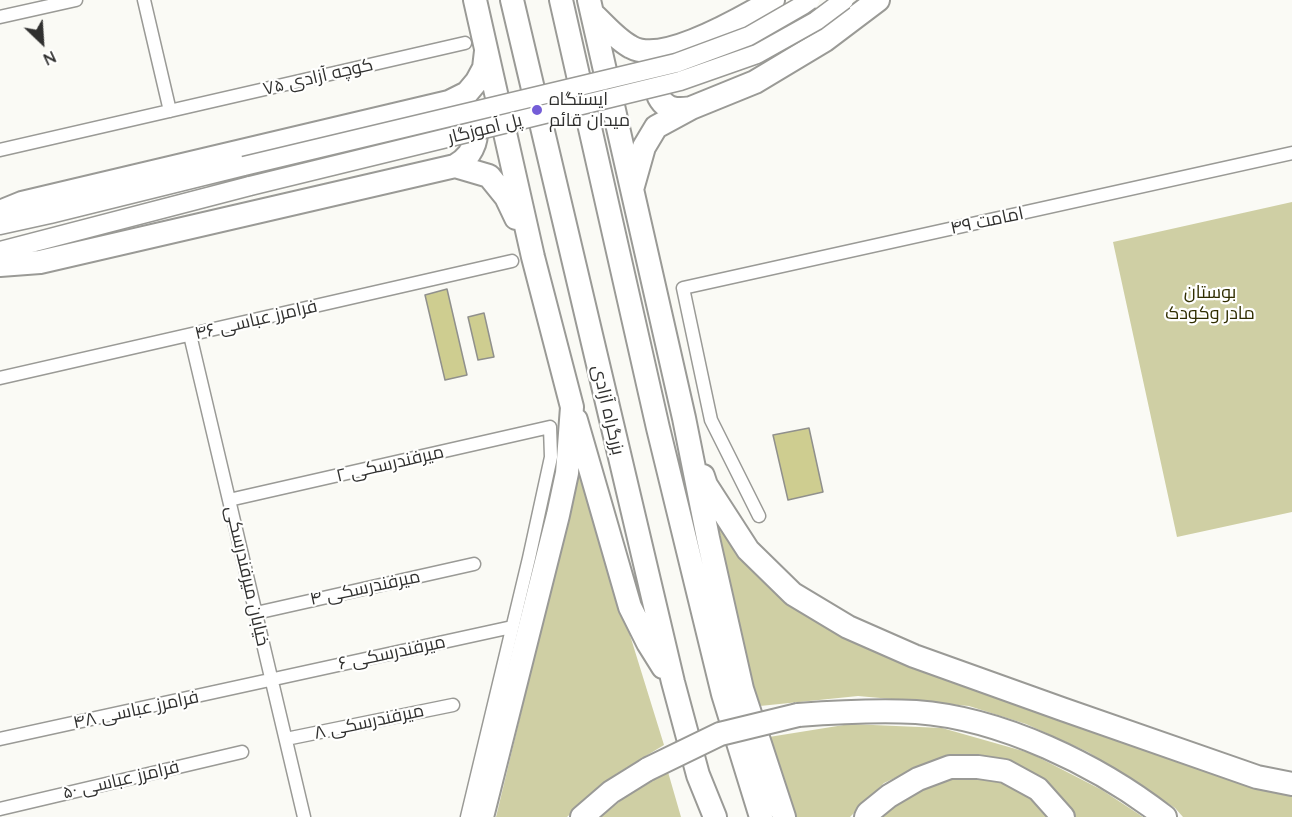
<!DOCTYPE html>
<meta charset="utf-8">
<style>
body{margin:0}
#map{position:relative;width:1292px;height:817px;overflow:hidden;background:#fafaf5;font-family:Quicksand,sans-serif}
canvas{display:block}
.north{position:absolute;left:12px;top:12px;width:60px;height:60px;-webkit-text-stroke:4px #fffffe;paint-order:stroke;rotate:155deg;font-size:16px;font-weight:700;line-height:24px;text-align:center;color:#30302f}
.north::after{content:'';display:block;margin:auto;width:21px;height:27px;background:#30302f;clip-path:polygon(50% 0,100% 100%,50% 72%,0 100%)}
</style>
<div id="map">
<canvas width="1292" height="817"></canvas>
<div class="north">N</div>
</div>
<script>
const g = document.querySelector('canvas').getContext('2d');
g.lineJoin = 'round';
function paint(path, color) { g.fillStyle = color; g.fill(path, 'evenodd'); }
function stroke(path, color, width, dash) { g.strokeStyle = color; g.lineWidth = width; g.lineCap = dash ? 'butt' : 'round'; g.setLineDash(dash || []); g.stroke(path); }
function drawText(font, color, halo, rows, align = 'center') {
  g.font = font + ' Quicksand,Cairo,sans-serif'; g.lineWidth = 4.5; g.setLineDash([]); g.textBaseline = 'middle'; g.strokeStyle = halo; g.fillStyle = color; for (const [text, x, y, turn = 0] of rows) {
    g.save(); g.translate(x, y); g.rotate((+turn || 0) * Math.PI / 180); g.textAlign = isNaN(turn) ? turn : align; if (halo) g.strokeText(text, 0, 0); g.fillText(text, 0, 0); g.restore();
  }
}
paint(new Path2D(`
 M1292 202V512L1177 537 1113 242Z
 M579 450 616 590 664 745 616 774 567 817H496L568 518Z
 M707 501 798 609 864 647 963 685 1292 793V817H1183L1175 808 1088 752 1026 724 969 706 858 696 760 706 752 687Z
 M850 724 942 728 1030 753 1102 790 1143 817H1069L980 757 933 760 884 783 850 817H794L769 737Z
 M668 772 681 817H601L624 798Z
 M982 775 1020 788 1049 817H876L901 795 943 778Z`), '#cfcfa4');
const building = new Path2D(`
 M447 289 467 375 445 380 425 295Z
 M484 313 494 357 478 360 468 317Z
 M809 428 823 492 788 500 773 435Z`);
paint(building, '#cecd90');
stroke(building, '#90908c', 1.5);
const street = new Path2D(`
 M144 0 170 111
 M0 17 76 0
 M0 150 465 43
 M190 335 304 817
 M0 378 512 261
 M229 500 550 427 551 457 529 558 467 817
 M759 516 711 420 683 288 1292 153
 M256 613 474 564
 M0 739 512 627
 M286 739 453 705
 M0 809 242 752`);
const secondary = new Path2D(`
 M0 225 50 214 244 166
 M0 251 250 186`);
const highway = new Path2D(`
 M475 0 533 257 572 407 567 473 558 515 482 817
 M512 0 673 682 698 775 715 817
 M561 0 658 428 723 694 761 817
 M589 0 684 418 708 538 742 689 784 817
 M592 13C604 24 616 39 631 47 663 65 744 17 773 0
 M654 66C653 82 656 107 676 109 681 109 687 109 691 108
 M455 166 489 176 506 197 516 218
 M633 186 644 147 656 127 691 108 755 82 825 40 878 0
 M0 212 22 203 449 102 467 93 477 81 484 68 486 51
 M0 265 40 262 455 166C460 163 465 159 469 154 484 132 472 110 449 102
 M576 420 630 607 648 643 663 667
 M703 476 706 485 748 550 793 594 848 627 914 656 1062 709 1257 777 1292 784
 M798 715C838 712 876 710 916 712 1001 718 1098 765 1165 817
 M582 817 611 792 648 769
 M866 817 868 813 889 796 918 779 950 767H978L1005 771 1038 789 1063 817`);
stroke(street, '#9a9a96', 15);
stroke(secondary, '#9a9a96', 21);
stroke(highway, '#9a9a96', 26);
stroke(street, '#fff', 12);
stroke(secondary, '#fff', 18);
stroke(highway, '#fff', 22);
const secondaryBridge = new Path2D(`
 M244 166 676 63 749 36 803 5 810 0
 M250 186 680 81 757 54 816 21 844 0`);
const highwayBridge = new Path2D(`
 M648 769 720 734 798 715`);
stroke(secondaryBridge, '#9a9a96', 21, []);
stroke(highwayBridge, '#9a9a96', 26, []);
stroke(secondaryBridge, '#fff', 18);
stroke(highwayBridge, '#fff', 22);
for (const [x, y, r, color] of [
 [537,110,6,"#745dd7"]
]) { const dot = new Path2D(); dot.arc(x, y, r, 0, 2 * Math.PI); g.fillStyle = color; g.fill(dot); stroke(dot, '#fffffe', 2); }
drawText('18px', '#30302f', '#fffffe', [
 ["کوچه آزادی ۷۵",318,77,-13],
 ["پل آموزگار",485,129,-14],
 ["امامت ۴۹",987,221,-12],
 ["فرامرز عباسی ۴۶",256,320,-13],
 ["بزرگراه آزادی",608,410,77],
 ["میرفندرسکی ۲",390,464,-13],
 ["خیابان میرفندرسکی",247,576,77],
 ["میرفندرسکی ۴",365,588,-12],
 ["میرفندرسکی ۶",392,653,-12],
 ["فرامرز عباسی ۴۸",136,710,-12],
 ["میرفندرسکی ۸",369,722,-12],
 ["فرامرز عباسی ۵۰",121,780,-13]
]);
drawText('18px', '#30302f', '#fffffe', [
 ["ایستگاه",549,100],
 ["میدان قائم",549,121]
], 'left');
drawText('18px', '#302e00', '#fffffe', [
 ["بوستان",1210,293],
 ["مادر وکودک",1210,314]
]);
</script>
